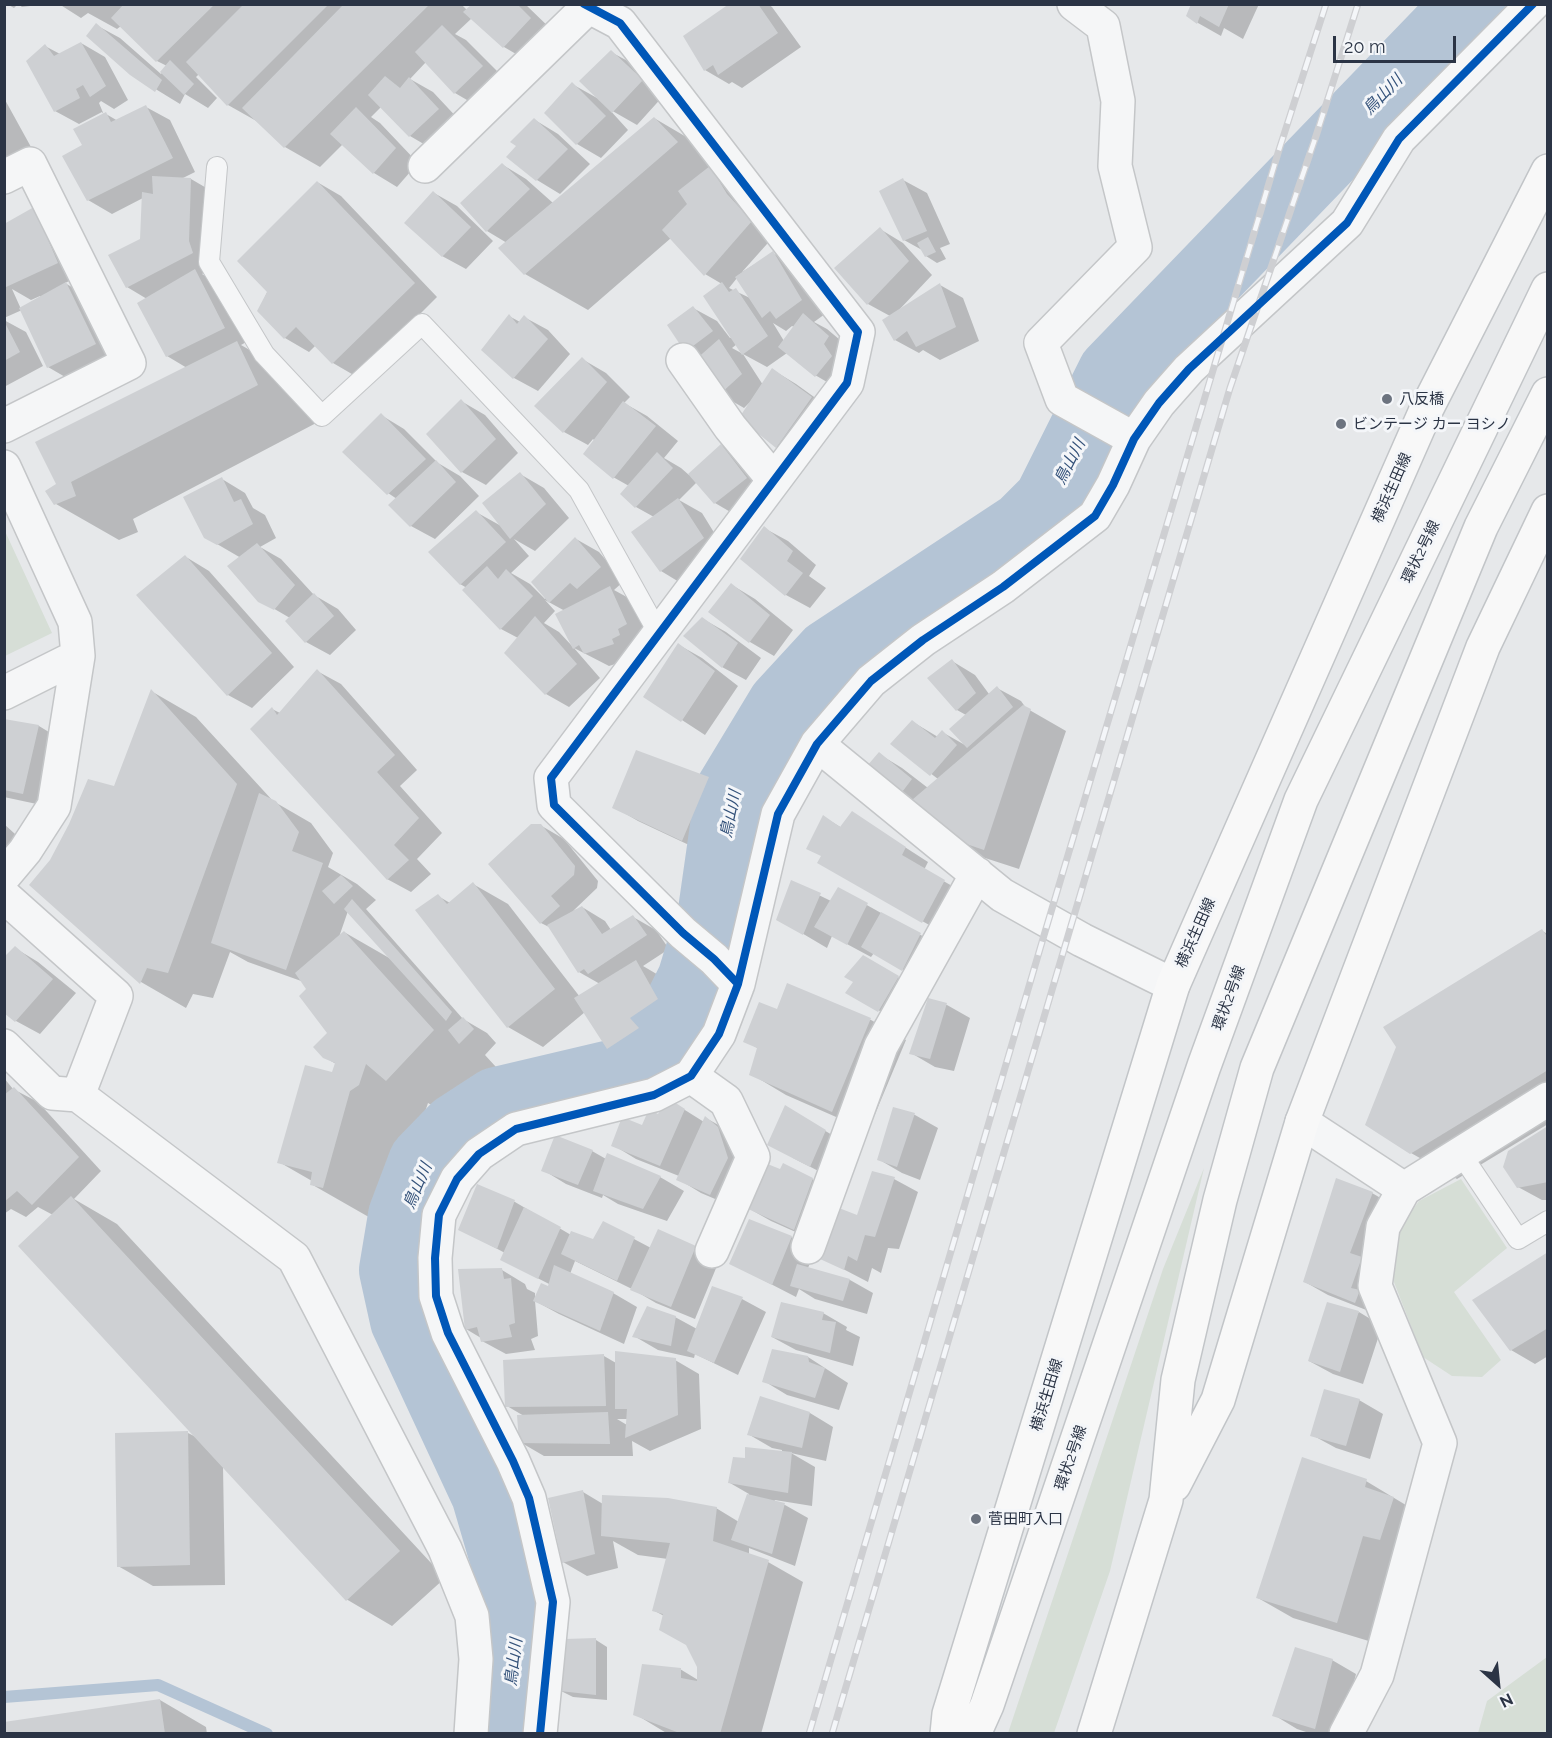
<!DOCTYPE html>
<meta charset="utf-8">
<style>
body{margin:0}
#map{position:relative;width:1552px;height:1738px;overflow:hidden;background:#e6e8ea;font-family:Raleway,sans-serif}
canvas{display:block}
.frame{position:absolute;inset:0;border:6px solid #2b3445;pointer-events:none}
.north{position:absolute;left:1468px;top:1654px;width:60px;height:60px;-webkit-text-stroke:4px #f4f6f9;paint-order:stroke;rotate:153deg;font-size:16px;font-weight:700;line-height:24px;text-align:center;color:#2b3445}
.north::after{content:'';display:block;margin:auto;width:21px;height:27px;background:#2b3445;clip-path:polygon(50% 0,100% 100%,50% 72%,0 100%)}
.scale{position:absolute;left:1333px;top:36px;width:123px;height:27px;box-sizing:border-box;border:3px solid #2b3445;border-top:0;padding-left:8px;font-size:18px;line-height:21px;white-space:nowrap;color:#2b3445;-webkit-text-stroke:4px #f4f6f9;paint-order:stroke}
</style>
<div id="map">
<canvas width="1552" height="1738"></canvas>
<div class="frame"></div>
<div class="north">N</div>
<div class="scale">20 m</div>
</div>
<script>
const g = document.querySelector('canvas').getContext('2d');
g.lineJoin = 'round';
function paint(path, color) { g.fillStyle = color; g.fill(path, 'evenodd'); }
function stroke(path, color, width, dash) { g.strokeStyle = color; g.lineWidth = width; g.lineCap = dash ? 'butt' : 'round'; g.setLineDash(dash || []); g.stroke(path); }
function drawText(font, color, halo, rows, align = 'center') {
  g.font = font + ' Raleway,"Noto Sans JP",sans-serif'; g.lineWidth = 6; g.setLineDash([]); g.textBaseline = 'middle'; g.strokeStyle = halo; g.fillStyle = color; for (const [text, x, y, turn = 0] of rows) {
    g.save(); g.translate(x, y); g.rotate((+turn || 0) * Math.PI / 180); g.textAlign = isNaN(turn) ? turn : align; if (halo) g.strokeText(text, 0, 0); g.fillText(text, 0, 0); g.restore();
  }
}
paint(new Path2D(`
 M4 529 52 633 5 656H4Z
 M1204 1168 1110 1571 1054 1733H1008L1163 1269Z
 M1461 1179 1507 1248 1454 1292 1501 1360 1482 1377 1452 1376 1423 1357 1392 1277 1396 1232 1419 1201Z
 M1547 1657V1733H1478L1487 1701Z`), '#d6ded6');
paint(new Path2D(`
 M7 4H18L14 8Z
 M18 4H38V5L22 7Z
 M59 4H461L467 10 474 4H525L554 32 528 61 504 47 472 18 455 34 466 40 506 80 479 107 455 93 426 62 410 79 433 92 462 123 434 150 410 136 381 107 371 117 380 123 418 163 397 187 374 173 343 144 320 167 285 147 260 123 228 105 199 74 196 77 217 98 208 108 185 94 180 104 131 74 96 25 120 38 161 74 167 66 157 61 121 26 117 29 88 13 81 18Z
 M732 4H768L772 7 801 47 742 88 732 82 729 84 705 70Z
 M1193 4H1259L1243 39 1224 28 1221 36 1198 23 1188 15Z
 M81 43 105 57 128 100 114 109 101 101 99 103 104 115 106 114 118 121 146 107 170 120 195 172 181 179H191L215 193 216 267 202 274 219 284 248 341 241 345 300 379 320 421 133 519 138 532 119 540 56 504 58 485 187 368 167 356 147 299 127 287 141 240 143 198 112 214 88 200 84 146 104 115 102 112 79 124 55 111 45 46 60 54Z
 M611 52 635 65 665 94 637 125 609 109 628 130 601 158 577 144 546 113 572 84 597 98Z
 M4 98 31 147 4 159Z
 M654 118 717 155 775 235 742 272 773 253 797 267 825 314 814 322 827 329 852 350 839 389 815 375 787 353 767 367 743 354 737 344 732 348 743 354 763 385 773 370 796 384 835 412 800 460 777 447 741 418 750 402 744 408 720 394 669 326 693 308 717 321 730 338 732 337 722 284 705 274 671 238 588 310 525 274 507 243 487 231 503 165 526 179 553 203ZM737 278 750 298 729 288ZM773 323 786 331 792 326 794 327 784 341Z
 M535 120 558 134 590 164 560 194 537 180 518 146Z
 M903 180 927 193 950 244 940 248 946 259 937 263 926 256 922 250 904 240Z
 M317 182 341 196 437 297 357 377 333 363 316 345 309 352 285 338 259 310Z
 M434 193 457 206 493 241 466 269 442 256Z
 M34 209 80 276 65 283 90 298 119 358 72 381 48 367 22 310 4 318V226ZM12 289 31 300 40 296 41 298 21 309Z
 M880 229 903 243 932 275 899 310 940 285 963 298 979 341 940 360 923 350 919 353 895 340 890 316 868 304Z
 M509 316 520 322 524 317 548 330 570 354 538 391 514 378 483 350Z
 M4 320 26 332 43 366 4 387Z
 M582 359 606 373 630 397 624 403 647 416 678 441 664 458 681 468 689 475 722 446 745 459 769 492 739 517 715 503 697 482 679 500 702 513 726 552 684 585 661 571 654 517 636 507 622 494 629 486 613 477 595 441 593 439 588 445 564 432Z
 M461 401 485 415 518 453 486 485 462 472Z
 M381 415 404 429 438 463 460 476 479 496 435 539 411 526 397 499 388 493Z
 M520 474 544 488 569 518 535 551 514 539 529 556 511 573 530 584 545 599 576 539 599 552 624 581 614 590 634 601 650 638 637 657 609 666 574 648 600 678 569 707 546 694 518 638 501 629 467 588 460 584 476 512 503 527ZM545 600 565 611 573 647 559 632 544 623 555 611Z
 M222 479 245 493 253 508 265 515 276 538 260 547 281 559 314 595 338 609 356 630 330 655 306 642 290 618 259 600 241 558 205 537Z
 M764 528 788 541 816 565 809 576 826 588 810 608 786 595 742 559Z
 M186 557 209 571 294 667 252 708 228 695Z
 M732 585 755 599 793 630 774 656 750 642 710 612Z
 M703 619 726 632 761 658 746 680 722 667Z
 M679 645 702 658 738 686 705 735 645 696Z
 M952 661 975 675 989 694 997 688 1021 701 1026 708 1066 731 1019 869 982 857 946 836 907 806 879 754 902 768 928 788 938 779 892 744 913 722 938 737 942 732 965 745 966 715 957 710Z
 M317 671 341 684 417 770 400 786 442 833 417 859 431 874 411 892 387 879 272 709 280 713Z
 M151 691 196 717 273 801 311 823 333 853 328 867 357 884 376 900 366 909 463 1019 487 1033 496 1043 485 1055 496 1067 450 1116 428 1103 422 1121 413 1127 386 1223 374 1220 311 1184 312 1181 279 1162 333 1074 336 1064 324 1057 329 1033 304 982 248 962 230 952 213 998 193 994 186 1008 141 982 115 787ZM348 911 391 959 344 932 339 937Z
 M6 720 39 726 62 740 46 806 4 797Z
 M637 752 709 778 732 791 706 853 638 821 614 807Z
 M852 813 928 862 924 870 968 895 947 935 819 863 822 856 824 817 842 828Z
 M4 824 25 843 4 862Z
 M540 825 564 839 598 881 597 888 573 911 582 907 605 921 611 930 633 917 656 930 669 949 643 966 660 976 681 1012 652 1032 661 1042 632 1062 608 1048 585 1012 543 1047 508 1027 438 896 450 903 473 884 508 904 580 997 600 984 579 972 551 928 541 923Z
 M792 882 831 901 838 889 944 948 926 983 874 953 871 957 832 936 827 948 778 919Z
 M1542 931 1548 934V1124L1457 1179 1411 1153Z
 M15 948 38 962 76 993 40 1034 16 1021Z
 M863 957 922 991 903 1024 848 993 855 981Z
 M788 985 871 1020 906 1040 868 1131 786 1095 751 1074 759 1049 745 1041 778 1011Z
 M929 1000 947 1005 970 1018 954 1071 935 1067 911 1053Z
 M4 1078 13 1089 38 1102 101 1171 74 1199 117 1224 445 1578 392 1626 346 1599 223 1466 225 1585 153 1586 118 1566 188 1433 196 1437 53 1215 38 1207 26 1217 11 1209 4 1214Z
 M669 1100 704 1122 706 1118 729 1131 742 1142 734 1207 701 1193 678 1179 679 1176 636 1159 613 1145 659 1116Z
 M785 1107 849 1145 834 1179 793 1158Z
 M894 1109 915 1115 938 1128 920 1180 902 1173 878 1159Z
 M1548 1128V1200H1542L1518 1187Z
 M592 1151 606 1159 660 1177 684 1191 667 1221 618 1204 603 1195 602 1198 566 1184 543 1170Z
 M812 1179 836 1193 818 1242 771 1221 748 1208Z
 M894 1179 918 1192 899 1249 888 1248 881 1273 872 1268 868 1282 822 1258Z
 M477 1186 515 1202 571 1235 594 1241 634 1239 651 1248 695 1247 719 1261 695 1319 656 1303 632 1289 575 1261 570 1274 613 1293 637 1307 624 1344 559 1314 535 1301 538 1336 531 1339 535 1350 506 1354 482 1341 481 1338 466 1329 502 1270 525 1284 527 1289 535 1293V1300L555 1287 502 1260 505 1253 460 1229Z
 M1372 1193 1396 1207 1379 1315 1328 1295 1305 1282Z
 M791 1237 815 1251 808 1268 850 1280 873 1293 867 1314 815 1299 799 1289 796 1297 730 1263Z
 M1548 1254V1356L1535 1364 1511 1350Z
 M742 1299 766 1312 738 1375 695 1354 694 1358 658 1350 634 1336 675 1317 697 1329Z
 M1359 1312 1382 1326 1363 1384 1333 1374 1309 1361Z
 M823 1313 847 1327 846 1330 860 1337 853 1366 796 1350 772 1337Z
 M604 1356 616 1363 675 1360 699 1374 701 1429 650 1451 632 1441 633 1456H544L520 1442 524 1416 507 1406ZM617 1419H628L627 1425Z
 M808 1357 848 1383 839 1410 787 1395 764 1381Z
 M1359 1400 1383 1414 1370 1459 1336 1448 1312 1435Z
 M810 1413 833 1427 826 1461 791 1453 815 1467 812 1506 775 1500 774 1502 785 1505 808 1518 795 1566 749 1548V1555L768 1562 803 1582 761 1734H668L635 1714 680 1669 698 1680V1666L688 1645 664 1616 653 1610 668 1559 638 1555 613 1541 618 1568 587 1576 563 1562 583 1492 603 1504 716 1508 739 1522 749 1494 730 1483 746 1460 782 1453V1450L772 1448 748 1434Z
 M1366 1481 1429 1519 1372 1642 1293 1618 1258 1598Z
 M596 1640 607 1647V1700L573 1697 561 1691Z
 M1332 1660 1356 1674 1341 1734H1312L1297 1729 1274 1715Z
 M160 1700 206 1727 207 1734H7Z`), '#0003');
stroke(new Path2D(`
 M4 1697 158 1685 267 1734`), '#b4c4d5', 12);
stroke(new Path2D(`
 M505 1734 521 1607 488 1494 407 1320 396 1270 405 1216 425 1163 457 1130 497 1104 637 1071 680 1008 694 980 715 911 732 792 784 706 830 656 1024 528 1050 502 1114 374 1471 4`), '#b4c4d5', 74);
paint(new Path2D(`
 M124 4H215L156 62 111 18Z
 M244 4H329L227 106 186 62Z
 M344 4H430L284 148 242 108Z
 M472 4H517L531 18 503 48 463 12Z
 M729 4H758L778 33 718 75 713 65 704 71 683 36Z
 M1191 4H1229L1219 27 1200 16 1197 24 1186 16Z
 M96 23 162 80 155 92 130 75 86 36Z
 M442 25 483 66 454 94 415 52Z
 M81 42 106 86 90 97 83 85 76 89 80 98 54 112 26 61 45 44 54 56Z
 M611 50 643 80 612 113 579 81Z
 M170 60 194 84 184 95 160 72Z
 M385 76 400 88 409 77 439 109 409 137 368 95Z
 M572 82 606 116 576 145 544 113Z
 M146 105 173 158 87 201 62 156 82 145 73 129 106 112 111 122Z
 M356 107 396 148 373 174 330 134Z
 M654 117 678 142 524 275 498 248Z
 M534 118 568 149 536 181 506 157 516 146 510 142Z
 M502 163 530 189 486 232 460 203Z
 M710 166 727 194 752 221 704 276 662 230 687 204 678 191Z
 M152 176 191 178 189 241 193 253 126 288 108 255 140 239 142 192 153 194Z
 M903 178 927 231 903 241 879 191Z
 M317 181 415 283 332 364 296 327 284 339 257 311 267 292 237 261Z
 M433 191 471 227 442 257 404 223Z
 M34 207 58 263 6 287 4 283V224Z
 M880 227 909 261 867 305 834 268Z
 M928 237 936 252 925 257 917 243Z
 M773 251 802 300 776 319 770 311 762 318 735 277Z
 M195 269 225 328 166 357 137 303Z
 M66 282 96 344 47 368 19 308Z
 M722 282 729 292 736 288 768 336 742 355 703 296Z
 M940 283 956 327 916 347 907 331 894 341 882 320Z
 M693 306 713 331 685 352 667 325Z
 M803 313 829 336 824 344 832 356 815 377 778 347Z
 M509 314 517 324 524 315 548 339 513 379 481 350Z
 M4 321 20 352 4 361Z
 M719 339 742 374 719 395 694 361Z
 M237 341 258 385 71 482 76 496 54 505 45 491 56 484 35 442Z
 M582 357 607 382 563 433 534 406Z
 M772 368 812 397 776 448 739 418Z
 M461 399 496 439 461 473 426 434Z
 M623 401 656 426 613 479 583 454Z
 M381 413 426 459 387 495 342 452Z
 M721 444 747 478 714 504 688 474Z
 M657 452 673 468 635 508 620 494Z
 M436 460 456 482 410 527 388 505Z
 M520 472 546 504 510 539 482 503Z
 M222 477 234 502 241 499 253 524 217 545 204 538 183 497Z
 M678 498 704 538 660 572 631 532Z
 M476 510 506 542 460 585 428 552Z
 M764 526 793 551 787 561 803 573 785 596 740 559Z
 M575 537 601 567 577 589 570 583 549 603 531 582Z
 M257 543 295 585 274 610 258 602 227 566Z
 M185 555 272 653 227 696 136 595Z
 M487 566 498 579 506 569 533 596 500 630 462 590Z
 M731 583 770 615 749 643 708 612Z
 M610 586 627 624 618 629 620 635 612 639 614 644 584 654 579 645 573 649 555 614Z
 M314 593 334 616 305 643 285 621Z
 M535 616 577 664 545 695 504 653Z
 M702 617 738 643 722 668 683 636Z
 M678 643 715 671 681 722 643 697Z
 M952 659 976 693 956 711 927 678Z
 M317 669 395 755 377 772 419 818 394 845 409 860 387 880 250 729 272 707 277 715Z
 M997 686 1013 707 967 748 949 729Z
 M151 689 237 784 168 973 147 968 140 984 29 885 50 860 69 824 88 779 114 786Z
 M1023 705 1031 709 984 850 946 837 905 806Z
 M4 719 39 725 23 794 4 790Z
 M912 720 935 738 942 730 957 745 930 776 890 744Z
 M636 750 709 777 682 841 612 808Z
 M879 752 912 779 896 800 861 773Z
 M259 793 276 801 299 832 292 851 323 863 286 970 211 943Z
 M852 811 906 847 902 855 945 880 922 923 817 863 821 856 806 849 823 815 840 827Z
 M531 824H541L575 866 574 875 551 896 560 906 540 924 488 864Z
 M341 875 353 886 334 904 322 891Z
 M791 880 821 893 803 935 776 920Z
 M473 882 555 989 507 1028 415 910 438 894 447 904Z
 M838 887 868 903 847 945 814 927Z
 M352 899 452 1012 446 1021 344 909Z
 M582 906 602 934 633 915 647 935 588 974 584 969 578 973 547 925Z
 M881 912 921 933 902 971 861 947Z
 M1542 929 1548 938V1070L1410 1154 1365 1125 1396 1047 1383 1027Z
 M344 931 434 1030 386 1081 366 1064 359 1085 350 1091 323 1188 310 1185 312 1172 277 1163 305 1065 332 1072 335 1063 323 1058 313 1047 327 1033 299 996 306 989 295 973Z
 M15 946 53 979 15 1022 4 1013V957Z
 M863 955 899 976 878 1012 845 993 853 982 844 977Z
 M636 960 658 999 630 1018 639 1028 607 1049 574 998Z
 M787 983 871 1018 832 1112 749 1075 757 1048 743 1042 759 1002 777 1009Z
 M928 998 947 1003 930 1059 909 1054Z
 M463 1017 474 1029 459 1044 448 1030Z
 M14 1087 79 1157 32 1205 17 1191 4 1202V1095Z
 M668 1098 685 1109 660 1166 611 1146 622 1117 642 1125 649 1109 658 1114Z
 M785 1105 826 1130 810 1167 767 1145Z
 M893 1107 915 1113 897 1167 877 1160Z
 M705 1116 718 1127 728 1158 710 1195 676 1180Z
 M1548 1126V1182L1517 1188 1503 1167 1508 1151Z
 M555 1135 593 1150 578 1185 541 1171Z
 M607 1153 661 1176 643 1209 593 1191Z
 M765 1163 780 1169 783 1163 813 1178 794 1230 746 1208Z
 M872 1171 895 1177 875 1237 865 1235 857 1261 848 1256 844 1270 820 1259 839 1208 857 1215Z
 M1336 1178 1373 1192 1350 1253 1362 1257 1351 1288 1360 1290 1355 1303 1303 1282Z
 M477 1184 515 1200 497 1249 458 1230Z
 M71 1196 400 1551 346 1601 18 1246Z
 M524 1207 561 1227 538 1279 500 1260Z
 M749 1219 792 1236 772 1285 729 1264Z
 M603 1221 635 1237 617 1281 561 1254 571 1231 593 1239Z
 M658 1229 696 1246 671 1307 630 1290Z
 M1548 1252V1328L1510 1351 1472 1300Z
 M797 1264 850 1279 843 1301 790 1286Z
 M554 1265 614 1292 600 1331 533 1301 541 1283 548 1286Z
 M502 1268 504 1279 511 1278 515 1323 509 1325 512 1337 481 1342 477 1327 465 1330 458 1269Z
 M712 1286 743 1297 714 1363 687 1351Z
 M781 1302 824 1312 822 1320 836 1322 830 1353 771 1337Z
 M1327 1302 1359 1311 1340 1372 1308 1361Z
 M647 1306 676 1316 671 1346 632 1337Z
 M772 1349 808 1356 809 1362 825 1368 815 1398 762 1382Z
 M615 1351 676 1358 678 1415 625 1438 627 1409H615Z
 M604 1354 606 1406 505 1407 503 1360Z
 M1324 1389 1360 1399 1346 1446 1310 1436Z
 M760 1396 810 1412 802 1448 747 1435Z
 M608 1412 610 1444 519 1443 517 1415Z
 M188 1431 190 1565 117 1567 115 1433Z
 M745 1447 792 1452 788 1493 728 1483 733 1457 745 1458Z
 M1302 1457 1367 1479 1365 1487 1394 1497 1380 1540 1363 1536 1337 1623 1256 1598Z
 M583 1490 595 1554 562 1563 548 1498Z
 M747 1494 785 1503 772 1554 731 1540Z
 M602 1495 668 1498 717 1507 713 1541 769 1560 720 1734H682L633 1715 642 1664 681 1668V1678L697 1681V1667L686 1645 659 1630 663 1614 652 1611 670 1543 601 1536Z
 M596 1638V1695L560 1691 565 1639Z
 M1295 1647 1333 1659 1315 1729 1272 1716Z
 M160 1699 165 1734H6L4 1722Z`), '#ced0d3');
const service = new Path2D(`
 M217 167 209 262 264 354 322 416 422 324 579 490 659 634
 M1461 1154 1518 1239 1548 1221`);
const minor = new Path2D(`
 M1074 4 1103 26 1118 101 1115 166 1135 247 1041 343 1062 399 1134 439
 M425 166 588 7
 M4 177 30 164 129 363 4 426
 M683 360 730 427 774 480
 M4 467 75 622 78 656 54 806 25 851 4 876
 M4 693 78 656
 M817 744 1002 895 1082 940 1173 985
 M4 896 116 996 78 1095
 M738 984 778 814 817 744 871 681 923 640 1003 587 1095 516 1113 485 1134 439 1159 403 1189 369 1347 223 1399 139 1533 4
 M4 1046 52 1093 78 1095 294 1258 445 1549 472 1616 476 1659 471 1734
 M691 1076 726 1101 753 1157 712 1251
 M1302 1122 1404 1189 1548 1099
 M808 1247 881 1046 977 874
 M540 1734 553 1602 529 1498 513 1461 448 1333 436 1296 435 1258 439 1215 457 1179 479 1154 516 1129 654 1095 691 1076 719 1034 738 984 714 959 683 933 554 805 551 778 847 383 858 332 620 23 584 4
 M1346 1734 1377 1675 1440 1443 1375 1286 1383 1227 1404 1189`);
const primary = new Path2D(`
 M1174 1485 1218 1400 1302 1122 1483 647 1548 511
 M947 1734 949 1714 1173 985 1427 408 1548 171
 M974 1734 987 1705 1204 1066 1301 800 1548 289
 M1094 1734 1166 1500 1178 1380 1220 1200 1257 1068 1481 527 1548 394`);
stroke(service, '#c4c6c8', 22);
stroke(minor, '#c4c6c8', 36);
stroke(primary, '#c2c5c8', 36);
stroke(service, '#f5f6f7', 20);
stroke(minor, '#f5f6f7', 33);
stroke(primary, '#f8f8f8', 33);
const rail = new Path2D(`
 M809 1734 1042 942 1278 153 1326 4
 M832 1734 1230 388 1317 133 1358 4`);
stroke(rail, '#cecfd2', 7);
stroke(rail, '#f4f6f9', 4.5, [14]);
stroke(new Path2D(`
 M738 984 778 814 817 744 871 681 923 640 1003 587 1095 516 1113 485 1134 439 1159 403 1189 369 1347 223 1399 139 1533 4
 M540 1734 553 1602 529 1498 513 1461 448 1333 436 1296 435 1258 439 1215 457 1179 479 1154 516 1129 654 1095 691 1076 719 1034 738 984 714 959 683 933 554 805 551 778 847 383 858 332 620 23 584 4`), '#0057b8', 8);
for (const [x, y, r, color] of [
 [1387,399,6,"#6c737f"],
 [1341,424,6,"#6c737f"],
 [976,1519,6,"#6c737f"]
]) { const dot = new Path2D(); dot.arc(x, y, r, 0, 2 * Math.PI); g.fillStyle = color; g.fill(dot); stroke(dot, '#f4f6f9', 2); }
drawText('15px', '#2b3445', '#f4f6f9', [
 ["八反橋",1399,399],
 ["ビンテージ カー ヨシノ",1353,424],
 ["菅田町入口",988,1519]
], 'left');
drawText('15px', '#2b3445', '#f4f6f9', [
 ["横浜生田線",1392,488,-66],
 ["環状2号線",1421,552,-64],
 ["横浜生田線",1196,933,-66],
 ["環状2号線",1229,998,-70],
 ["横浜生田線",1047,1395,-73],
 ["環状2号線",1071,1458,-71]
]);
drawText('italic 16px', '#34527a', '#f4f6f9', [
 ["鳥山川",1383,95,-46],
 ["鳥山川",1070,462,-63],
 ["鳥山川",731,814,-78],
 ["鳥山川",418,1186,-67],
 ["鳥山川",514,1662,-83]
]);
</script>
